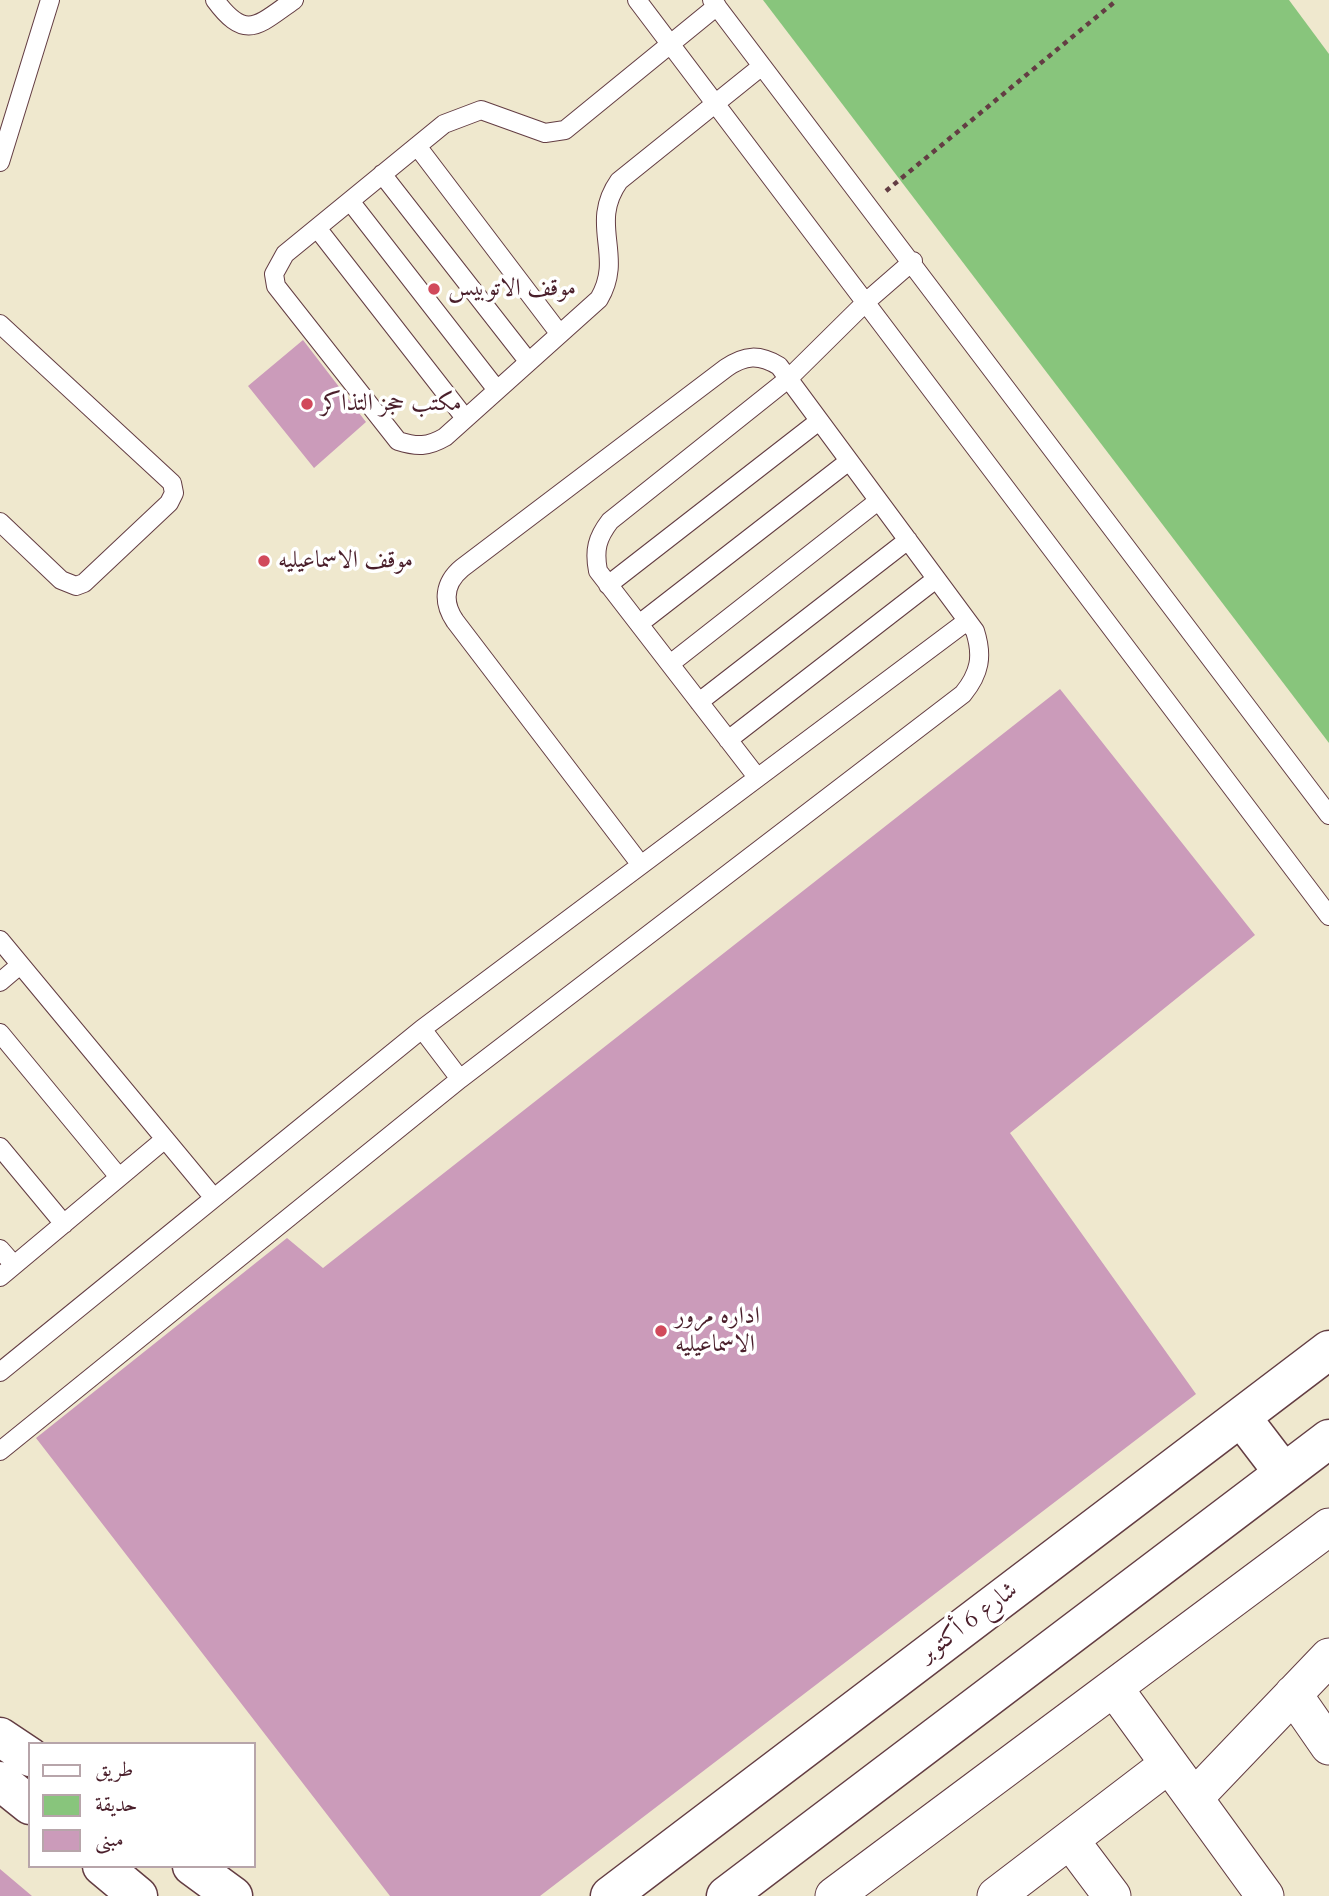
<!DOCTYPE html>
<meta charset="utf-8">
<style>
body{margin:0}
#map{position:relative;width:1329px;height:1896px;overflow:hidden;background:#efe8ce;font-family:Cardo,Amiri,serif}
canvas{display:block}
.legend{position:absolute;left:28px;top:1742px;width:228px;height:126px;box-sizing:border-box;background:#fff;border:2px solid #b7a5aa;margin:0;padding:9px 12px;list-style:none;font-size:21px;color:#4a1f2b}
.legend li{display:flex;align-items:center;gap:14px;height:35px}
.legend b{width:35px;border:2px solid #b7a5aa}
</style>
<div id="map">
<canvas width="1329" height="1896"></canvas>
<ul class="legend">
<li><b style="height:9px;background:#fff"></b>طريق</li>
<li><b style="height:19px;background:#88c57c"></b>حديقة</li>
<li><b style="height:19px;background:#cb9bba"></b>مبنى</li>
</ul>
</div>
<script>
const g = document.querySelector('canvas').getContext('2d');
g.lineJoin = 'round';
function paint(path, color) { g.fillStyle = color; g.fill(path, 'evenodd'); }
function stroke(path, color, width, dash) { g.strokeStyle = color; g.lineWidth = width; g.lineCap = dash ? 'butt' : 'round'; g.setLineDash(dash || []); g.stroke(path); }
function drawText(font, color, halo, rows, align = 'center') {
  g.font = font + ' Cardo,Amiri,serif'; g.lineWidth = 7; g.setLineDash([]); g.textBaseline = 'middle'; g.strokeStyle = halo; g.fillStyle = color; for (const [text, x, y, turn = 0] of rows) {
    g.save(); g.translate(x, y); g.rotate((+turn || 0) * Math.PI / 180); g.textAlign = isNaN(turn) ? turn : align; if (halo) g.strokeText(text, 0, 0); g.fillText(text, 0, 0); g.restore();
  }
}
paint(new Path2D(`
 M763 0H1289L1329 54V743Z`), '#88c57c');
paint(new Path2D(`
 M303 340 366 422 314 468 248 386Z
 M1060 689 1255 935 1010 1133 1196 1394 540 1896H390L36 1438 287 1238 323 1268Z
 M0 1869 32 1896H0Z`), '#cb9bba');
const service = new Path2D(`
 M215 0C246 42 258 25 294 0
 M637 0 1329 916
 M712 0 1329 815
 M717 6 565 130 545 133 481 110 444 124 285 254 274 274 276 286 398 441C417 447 428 447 445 437L599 299C625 255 588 225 619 181L762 66
 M417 146 559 333
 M0 162 50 0
 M382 174 528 361
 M350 201 497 390
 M317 228 465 418
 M0 324 172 483 174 493 169 503 84 583 76 586 61 580 0 522
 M608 585 819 421
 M639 624 849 461
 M670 664 878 501
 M699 702 908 540
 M728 740 936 579
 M757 777 598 571C594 550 597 538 610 521L788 379 867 301 913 261
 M0 940 214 1198
 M0 982 20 965
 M422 1029 460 1079
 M0 1033 119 1177
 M0 1147 64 1224
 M0 1249 14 1265
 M0 1277 165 1139
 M0 1372 422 1029 967 621
 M0 1451 460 1079 963 694C980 673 983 656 975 631L779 366C759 354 745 355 726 368L462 568C444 583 442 602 455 621L641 865`);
const minor = new Path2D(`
 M1114 1688 1265 1896
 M1293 1694 1329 1746
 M1194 1798 1329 1657
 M1070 1840 1112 1896
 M834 1896 1329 1527
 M996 1896 1169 1764`);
const tertiary = new Path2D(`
 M1241 1417 1283 1472
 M0 1737 30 1757
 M0 1781 30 1805
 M102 1866 138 1896
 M192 1866 233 1896
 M610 1896 1329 1350
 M726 1896 1329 1439`);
stroke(service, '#633d43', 20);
stroke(minor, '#633d43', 39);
stroke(tertiary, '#633d43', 41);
stroke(new Path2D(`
 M886 191 1117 0`), '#633d43', 4.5, [5, 5]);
stroke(service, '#fff', 18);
stroke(minor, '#fff', 37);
stroke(tertiary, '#fff', 38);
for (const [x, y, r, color] of [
 [434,289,7,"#d1495b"],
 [307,404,7,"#d1495b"],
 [264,561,7,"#d1495b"],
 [661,1331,7,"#d1495b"]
]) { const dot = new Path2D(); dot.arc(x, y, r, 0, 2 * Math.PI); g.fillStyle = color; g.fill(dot); stroke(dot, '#fff', 2.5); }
drawText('24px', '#4a1f2b', '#fff', [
 ["موقف الاتوبيس",448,289],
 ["مكتب حجز التذاكر",321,404],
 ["موقف الاسماعيليه",278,561],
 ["اداره مرور",675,1317],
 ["الاسماعيليه",675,1345]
], 'left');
drawText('24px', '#4a1f2b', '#fff', [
 ["شارع 6 أكتوبر",969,1623,-37]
]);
</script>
